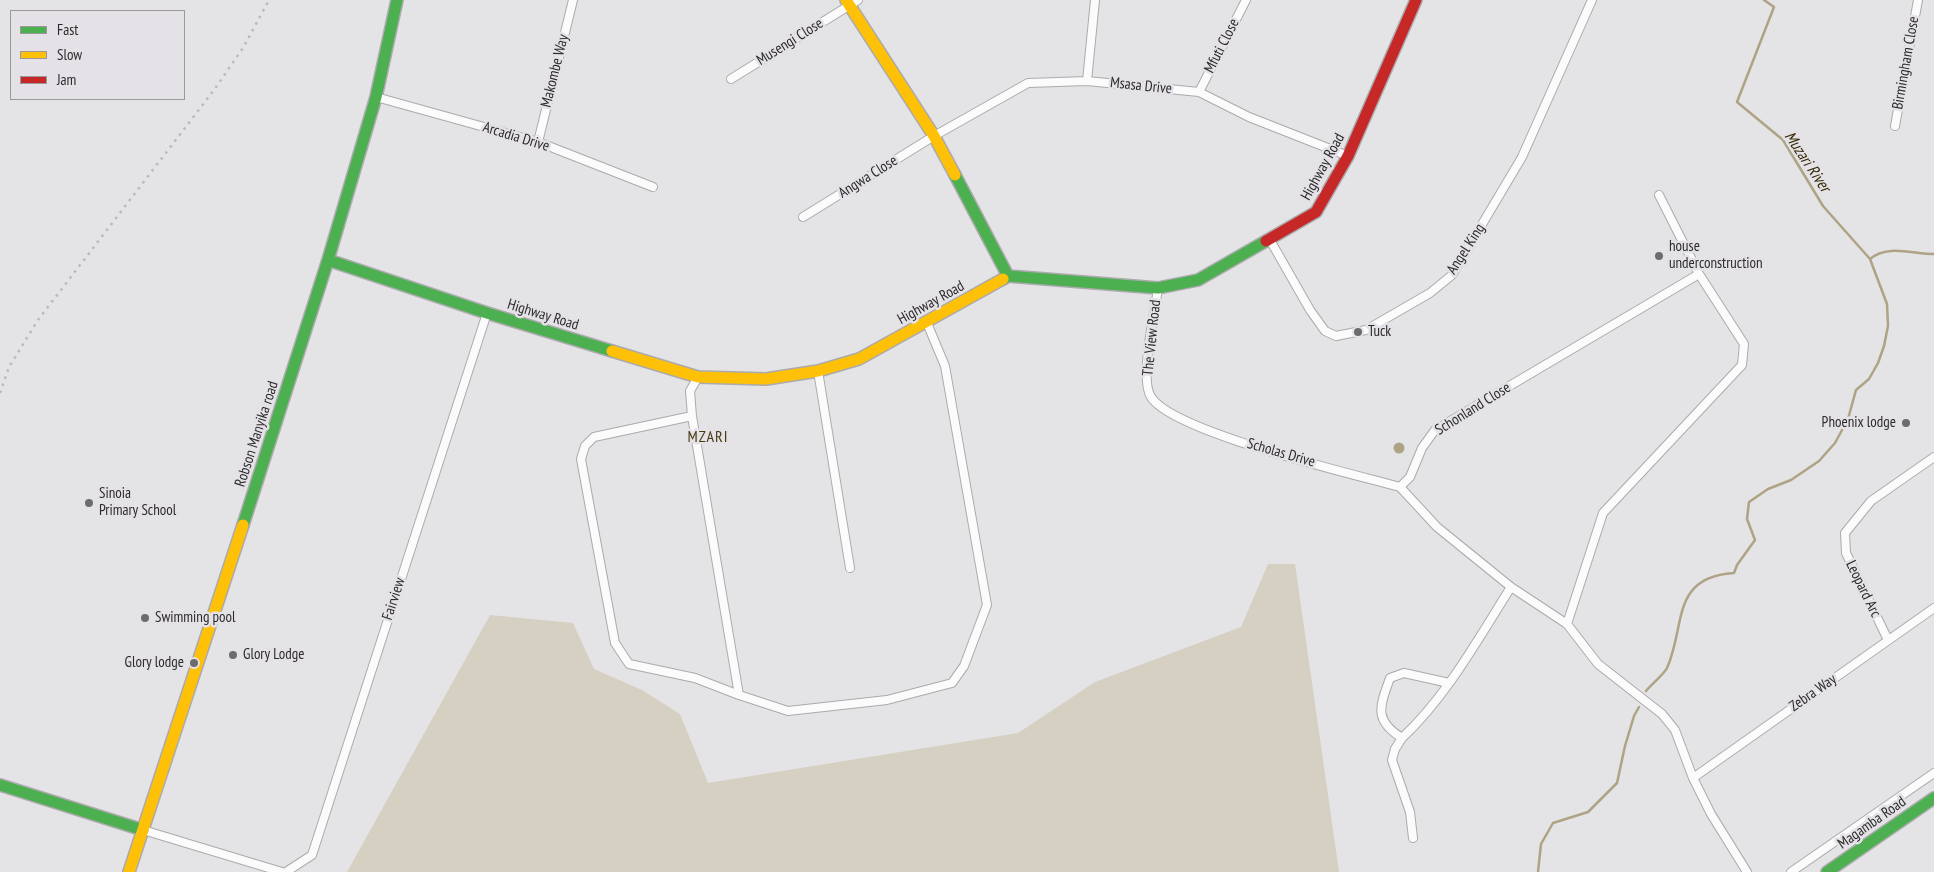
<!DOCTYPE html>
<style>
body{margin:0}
#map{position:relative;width:1934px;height:872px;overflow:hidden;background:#e4e3e6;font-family:"PT Sans Narrow",sans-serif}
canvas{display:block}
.legend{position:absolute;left:10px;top:10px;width:175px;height:90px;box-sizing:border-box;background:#e4e2e7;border:1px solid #9a989c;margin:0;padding:6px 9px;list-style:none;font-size:15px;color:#2b2a2c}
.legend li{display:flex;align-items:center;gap:10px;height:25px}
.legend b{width:25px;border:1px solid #9a989c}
</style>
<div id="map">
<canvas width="1934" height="872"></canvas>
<ul class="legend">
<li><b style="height:6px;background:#4caf50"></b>Fast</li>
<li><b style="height:6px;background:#ffc107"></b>Slow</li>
<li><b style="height:6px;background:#c62828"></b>Jam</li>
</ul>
</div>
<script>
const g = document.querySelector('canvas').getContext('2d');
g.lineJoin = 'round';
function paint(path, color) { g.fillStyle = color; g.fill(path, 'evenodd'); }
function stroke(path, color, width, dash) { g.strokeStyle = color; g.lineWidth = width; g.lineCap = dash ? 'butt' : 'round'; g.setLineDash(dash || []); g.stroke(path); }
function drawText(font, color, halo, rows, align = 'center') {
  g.font = font + ' "PT Sans Narrow",sans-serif'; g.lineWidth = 5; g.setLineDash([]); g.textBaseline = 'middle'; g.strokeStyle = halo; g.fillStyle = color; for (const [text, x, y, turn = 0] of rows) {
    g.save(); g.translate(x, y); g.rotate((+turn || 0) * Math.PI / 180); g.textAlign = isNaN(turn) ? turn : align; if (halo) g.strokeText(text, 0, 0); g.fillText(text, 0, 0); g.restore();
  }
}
paint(new Path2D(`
 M1268 564H1295L1339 872H347L490 615 573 623 594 669 642 690 680 714 708 783 1018 733 1095 682 1241 627Z`), '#d6d0c2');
paint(new Path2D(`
 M1393.5 448a5.5 5.5 0 1 1 11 0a5.5 5.5 0 1 1-11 0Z`), '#afa385');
stroke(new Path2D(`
 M1870 259C1887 244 1913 254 1934 254
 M1646 691C1651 685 1664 674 1667 668 1686 626 1670 577 1734 573L1737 565 1755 540 1747 519 1749 502 1768 489 1791 480 1819 461 1835 443 1848 419 1856 390 1869 379 1878 363 1884 346 1888 326 1887 304 1870 259 1823 206 1783 140 1737 102 1774 7 1764 0
 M1538 872 1541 844 1553 823 1588 812 1617 783 1625 746 1634 716 1639 707`), '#afa385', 2.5);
const street = new Path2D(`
 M731 79 858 0
 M1087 81 1095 0
 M1199 92 1246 0
 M376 97 538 142 653 187
 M1895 126 1918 0
 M538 142 573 0
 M1659 195 1699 274 1435 430 1422 448 1410 477 1400 487 1437 527 1511 587 1567 624 1598 664 1662 714 1675 730 1693 778 1711 814 1747 872
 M803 217 934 136 1028 83 1087 81 1199 92 1249 117 1348 156
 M1270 240 1310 310 1325 331 1336 336 1366 330 1430 293 1452 275 1522 157 1592 0
 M1158 288C1155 312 1139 378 1151 397 1173 432 1353 474 1400 487
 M818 371 850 568
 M698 377 690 391 692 416 739 695 788 711 887 700 952 683 964 666 987 605 945 366 927 323
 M692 416 594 437 585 446 581 459 615 643 629 664 695 678 739 695
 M1567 624 1603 513 1742 365 1744 344 1699 274
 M1888 640 1846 553 1845 533 1871 501 1934 457
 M1449 683 1404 673 1390 678C1380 706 1373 720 1402 738 1447 696 1478 639 1511 587
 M1402 738 1395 749 1392 760 1410 812 1413 838
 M1693 778 1934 608
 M143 830 282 872
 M286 872 312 855 487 313
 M1791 872 1934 773`);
const fast = new Path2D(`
 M955 175 1008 276
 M328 260 487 313 612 351
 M1003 279 1008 276 1158 288 1198 280 1266 241
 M243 525 328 260 376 97 397 0
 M0 785 143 830
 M1827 872 1934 798`);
const slow = new Path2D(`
 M846 0 934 136 955 175
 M612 351 698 377 766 379 818 371 859 359 1003 279
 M129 872 243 525`);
const jam = new Path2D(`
 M1266 241 1316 212 1348 156 1416 0`);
stroke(street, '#abaaac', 10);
stroke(fast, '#abaaac', 14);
stroke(slow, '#abaaac', 14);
stroke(jam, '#abaaac', 14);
stroke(street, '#fbfbfb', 8);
stroke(fast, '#4caf50', 11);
stroke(slow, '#ffc107', 11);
stroke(jam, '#c62828', 11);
stroke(new Path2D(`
 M0 393 9 367 38 320 214 90 243 48 269 0`), '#bababc', 2.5, [2.5, 5]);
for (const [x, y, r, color] of [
 [1659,256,5,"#6c6b6d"],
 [1358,332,5,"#6c6b6d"],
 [1906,423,5,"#6c6b6d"],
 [89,503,5,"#6c6b6d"],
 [145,618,5,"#6c6b6d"],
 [233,655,5,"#6c6b6d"],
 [194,663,5,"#6c6b6d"]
]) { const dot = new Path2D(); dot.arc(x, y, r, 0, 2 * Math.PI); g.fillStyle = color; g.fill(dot); stroke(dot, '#e4e2e7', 2); }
drawText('15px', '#2b2a2c', '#e4e2e7', [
 ["Musengi Close",790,42,-32],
 ["Mfuti Close",1222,46,-63],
 ["Birmingham Close",1906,63,-80],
 ["Makombe Way",555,71,-76],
 ["Msasa Drive",1141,86,6],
 ["Arcadia Drive",516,137,17],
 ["Highway Road",1323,167,-61],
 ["Angwa Close",868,177,-32],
 ["Angel King",1466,249,-57],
 ["Highway Road",931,303,-29],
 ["Highway Road",543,315,17],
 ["The View Road",1152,338,-84],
 ["Schonland Close",1473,409,-32],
 ["Robson Manyika road",257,434,-72],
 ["Scholas Drive",1281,453,16],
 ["Leopard Arc",1863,589,64],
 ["Fairview",394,599,-72],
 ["Zebra Way",1813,693,-35],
 ["Magamba Road",1872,823,-35]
]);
drawText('15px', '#2b2a2c', '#e4e2e7', [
 ["house",1669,247],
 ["underconstruction",1669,264],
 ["Tuck",1368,332],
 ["Phoenix lodge",1896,423,"right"],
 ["Sinoia",99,494],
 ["Primary School",99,511],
 ["Swimming pool",155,618],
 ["Glory Lodge",243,655],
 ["Glory lodge",184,663,"right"]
], 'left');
drawText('italic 16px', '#352902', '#e4e2e7', [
 ["Muzari River",1807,162,56]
]);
g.letterSpacing = '1px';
drawText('16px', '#463910', '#e4e2e7', [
 ["MZARI",708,437]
]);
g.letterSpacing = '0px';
</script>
